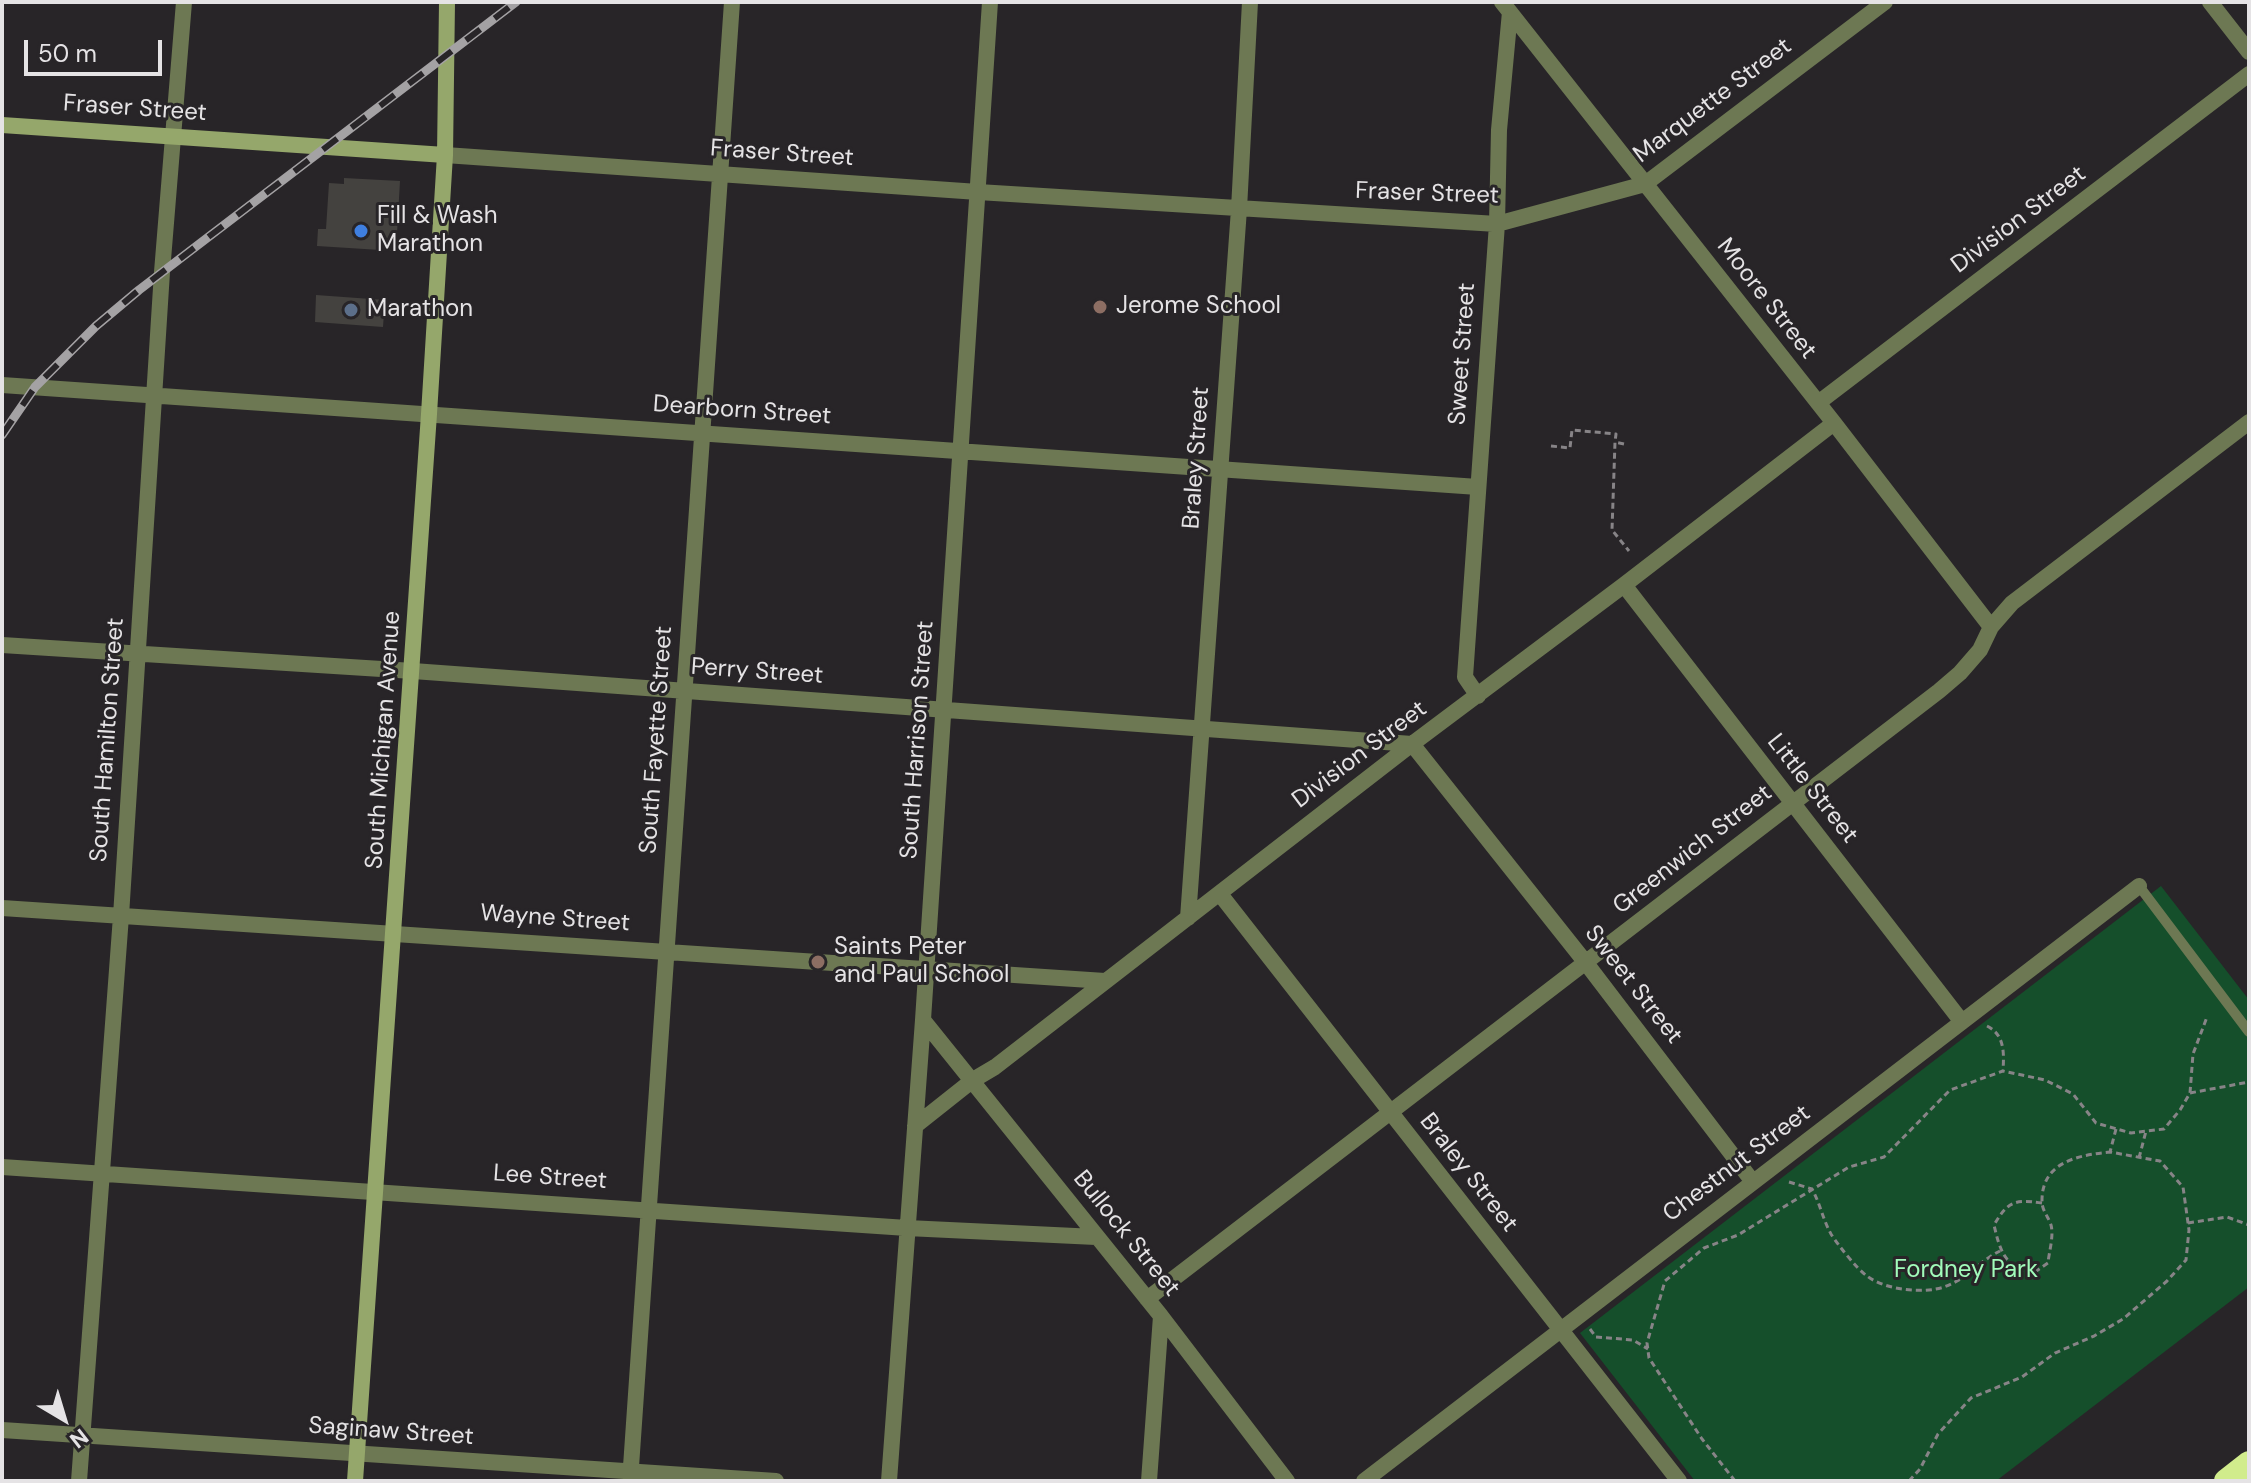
<!DOCTYPE html>
<style>
body{margin:0}
#map{position:relative;width:2251px;height:1483px;overflow:hidden;background:#282528;font-family:"DM Sans",sans-serif}
canvas{display:block}
.frame{position:absolute;inset:0;border:4px solid #e5e3e5;pointer-events:none}
.north{position:absolute;left:24px;top:1379px;width:80px;height:80px;-webkit-text-stroke:6px #282528;paint-order:stroke;rotate:142deg;font-size:22px;font-weight:700;line-height:32px;text-align:center;color:#e5e3e5}
.north::after{content:'';display:block;margin:auto;width:28px;height:36px;background:#e5e3e5;clip-path:polygon(50% 0,100% 100%,50% 72%,0 100%)}
.scale{position:absolute;left:24px;top:40px;width:138px;height:36px;box-sizing:border-box;border:4px solid #e5e3e5;border-top:0;padding-left:10px;font-size:24px;line-height:28px;white-space:nowrap;color:#e5e3e5;-webkit-text-stroke:6px #282528;paint-order:stroke}
</style>
<div id="map">
<canvas width="2251" height="1483"></canvas>
<div class="frame"></div>
<div class="north">N</div>
<div class="scale">50 m</div>
</div>
<script>
const g = document.querySelector('canvas').getContext('2d');
g.lineJoin = 'round';
function paint(path, color) { g.fillStyle = color; g.fill(path, 'evenodd'); }
function stroke(path, color, width, dash) { g.strokeStyle = color; g.lineWidth = width; g.lineCap = dash ? 'butt' : 'round'; g.setLineDash(dash || []); g.stroke(path); }
function drawText(font, color, halo, rows, align = 'center') {
  g.font = font + ' "DM Sans",sans-serif'; g.lineWidth = 6; g.setLineDash([]); g.textBaseline = 'middle'; g.strokeStyle = halo; g.fillStyle = color; for (const [text, x, y, turn = 0] of rows) {
    g.save(); g.translate(x, y); g.rotate((+turn || 0) * Math.PI / 180); g.textAlign = isNaN(turn) ? turn : align; if (halo) g.strokeText(text, 0, 0); g.fillText(text, 0, 0); g.restore();
  }
}
paint(new Path2D(`
 M2161 886 2249 1000V1287L1996 1481H1695L1580 1333Z`), '#154f2b');
paint(new Path2D(`
 M344 178 400 181 396 251 317 246 318 229H326L329 183 344 184Z
 M316 295 385 300 383 327 315 322Z`), '#44423f');
stroke(new Path2D(`
 M1624 444 1615 442 1612 530 1629 551
 M1551 446 1570 448 1572 430 1616 434 1615 442
 M1987 1026C2005 1035 2004 1053 2003 1071
 M2190 1093 2249 1082
 M2139 1158 2146 1131
 M1789 1182 1812 1189C1820 1203 1823 1220 1831 1234 1838 1245 1857 1269 1867 1276 1885 1290 1923 1294 1944 1287 1969 1278 1979 1261 2000 1251
 M2042 1203C2015 1199 2008 1201 1994 1225 2000 1251 2004 1263 2029 1276L2048 1263C2049 1252 2054 1236 2051 1225 2049 1218 2042 1210 2042 1202 2041 1161 2080 1155 2110 1152
 M2188 1223 2227 1217 2249 1225
 M1590 1329 1596 1337 1633 1340 1648 1349
 M1735 1481 1702 1439 1649 1358 1647 1343 1665 1281 1704 1248 1738 1235 1849 1167 1884 1157 1950 1090 2003 1071 2045 1080 2073 1094 2096 1123 2131 1133 2164 1129 2180 1110 2190 1093 2193 1054 2207 1017
 M1909 1481 1920 1469 1938 1434 1971 1398 2022 1377 2055 1353 2094 1336 2123 1319 2167 1281 2186 1260 2189 1230 2183 1187 2160 1161 2110 1152 2116 1129`), '#878487', 3, [6, 4]);
stroke(new Path2D(`
 M2139 886 2249 1032`), '#6d7853', 10);
stroke(new Path2D(`
 M1502 2 1834 423 1991 627
 M2210 2 2249 52
 M445 155 978 192 1497 224 1645 184 1885 2
 M2 385 1478 487
 M1818 403 2249 74
 M1624 585 1962 1022
 M2 645 413 671 1412 744 1586 963 1753 1182
 M1478 696 1465 677 1497 224 1499 130 1510 12
 M1220 894 1679 1481
 M2 908 1105 981
 M1188 918 1239 209 1250 2
 M923 1020 1161 1316 1287 1481
 M915 1126 973 1080 995 1067 1412 744 1624 585 1834 423
 M2 1167 907 1228 1096 1237
 M1147 1299 1939 691 1960 673 1980 650 1991 627 2012 603 2249 422
 M2 1430 776 1481
 M79 1481 121 916 162 272 184 2
 M630 1481 732 2
 M889 1481 923 1020 990 2
 M1149 1481 1161 1316
 M1364 1481 2139 886`), '#6d7853', 16);
stroke(new Path2D(`
 M2 125 445 155
 M355 1481 429 414 445 155 447 2`), '#95a76b', 16);
stroke(new Path2D(`
 M2226 1481 2249 1463`), '#d1ec8c', 24);
const rail = new Path2D(`
 M2 435 35 387 96 326 139 290 516 2`);
stroke(rail, '#a4a2a4', 9);
stroke(rail, '#282528', 6, [18]);
for (const [x, y, r, color] of [
 [361,231,8,"#3f7fe0"],
 [1100,307,8,"#8d6e63"],
 [351,310,8,"#5c6f8a"],
 [818,962,8,"#8d6e63"]
]) { const dot = new Path2D(); dot.arc(x, y, r, 0, 2 * Math.PI); g.fillStyle = color; g.fill(dot); stroke(dot, '#282528', 3); }
drawText('24px', '#e5e3e5', '#282528', [
 ["Marquette Street",1713,101,-37],
 ["Fraser Street",135,109,4],
 ["Fraser Street",782,154,4],
 ["Fraser Street",1427,194,2],
 ["Division Street",2019,220,-37],
 ["Moore Street",1766,299,52],
 ["Sweet Street",1463,354,-86],
 ["Dearborn Street",742,411,4],
 ["Braley Street",1197,458,-86],
 ["Perry Street",757,672,4],
 ["South Hamilton Street",108,740,-86],
 ["South Michigan Avenue",384,740,-86],
 ["South Fayette Street",657,740,-86],
 ["South Harrison Street",918,740,-86],
 ["Division Street",1360,755,-37],
 ["Little Street",1812,789,52],
 ["Greenwich Street",1693,850,-38],
 ["Wayne Street",555,919,4],
 ["Sweet Street",1633,985,52],
 ["Chestnut Street",1737,1164,-37],
 ["Braley Street",1468,1173,52],
 ["Lee Street",550,1178,4],
 ["Bullock Street",1126,1234,51],
 ["Saginaw Street",391,1432,4]
]);
drawText('24px', '#e5e3e5', '#282528', [
 ["Fill & Wash",377,217],
 ["Marathon",377,245],
 ["Jerome School",1116,307],
 ["Marathon",367,310],
 ["Saints Peter",834,948],
 ["and Paul School",834,976]
], 'left');
drawText('24px', '#a1fbba', '#282528', [
 ["Fordney Park",1966,1271]
]);
</script>
